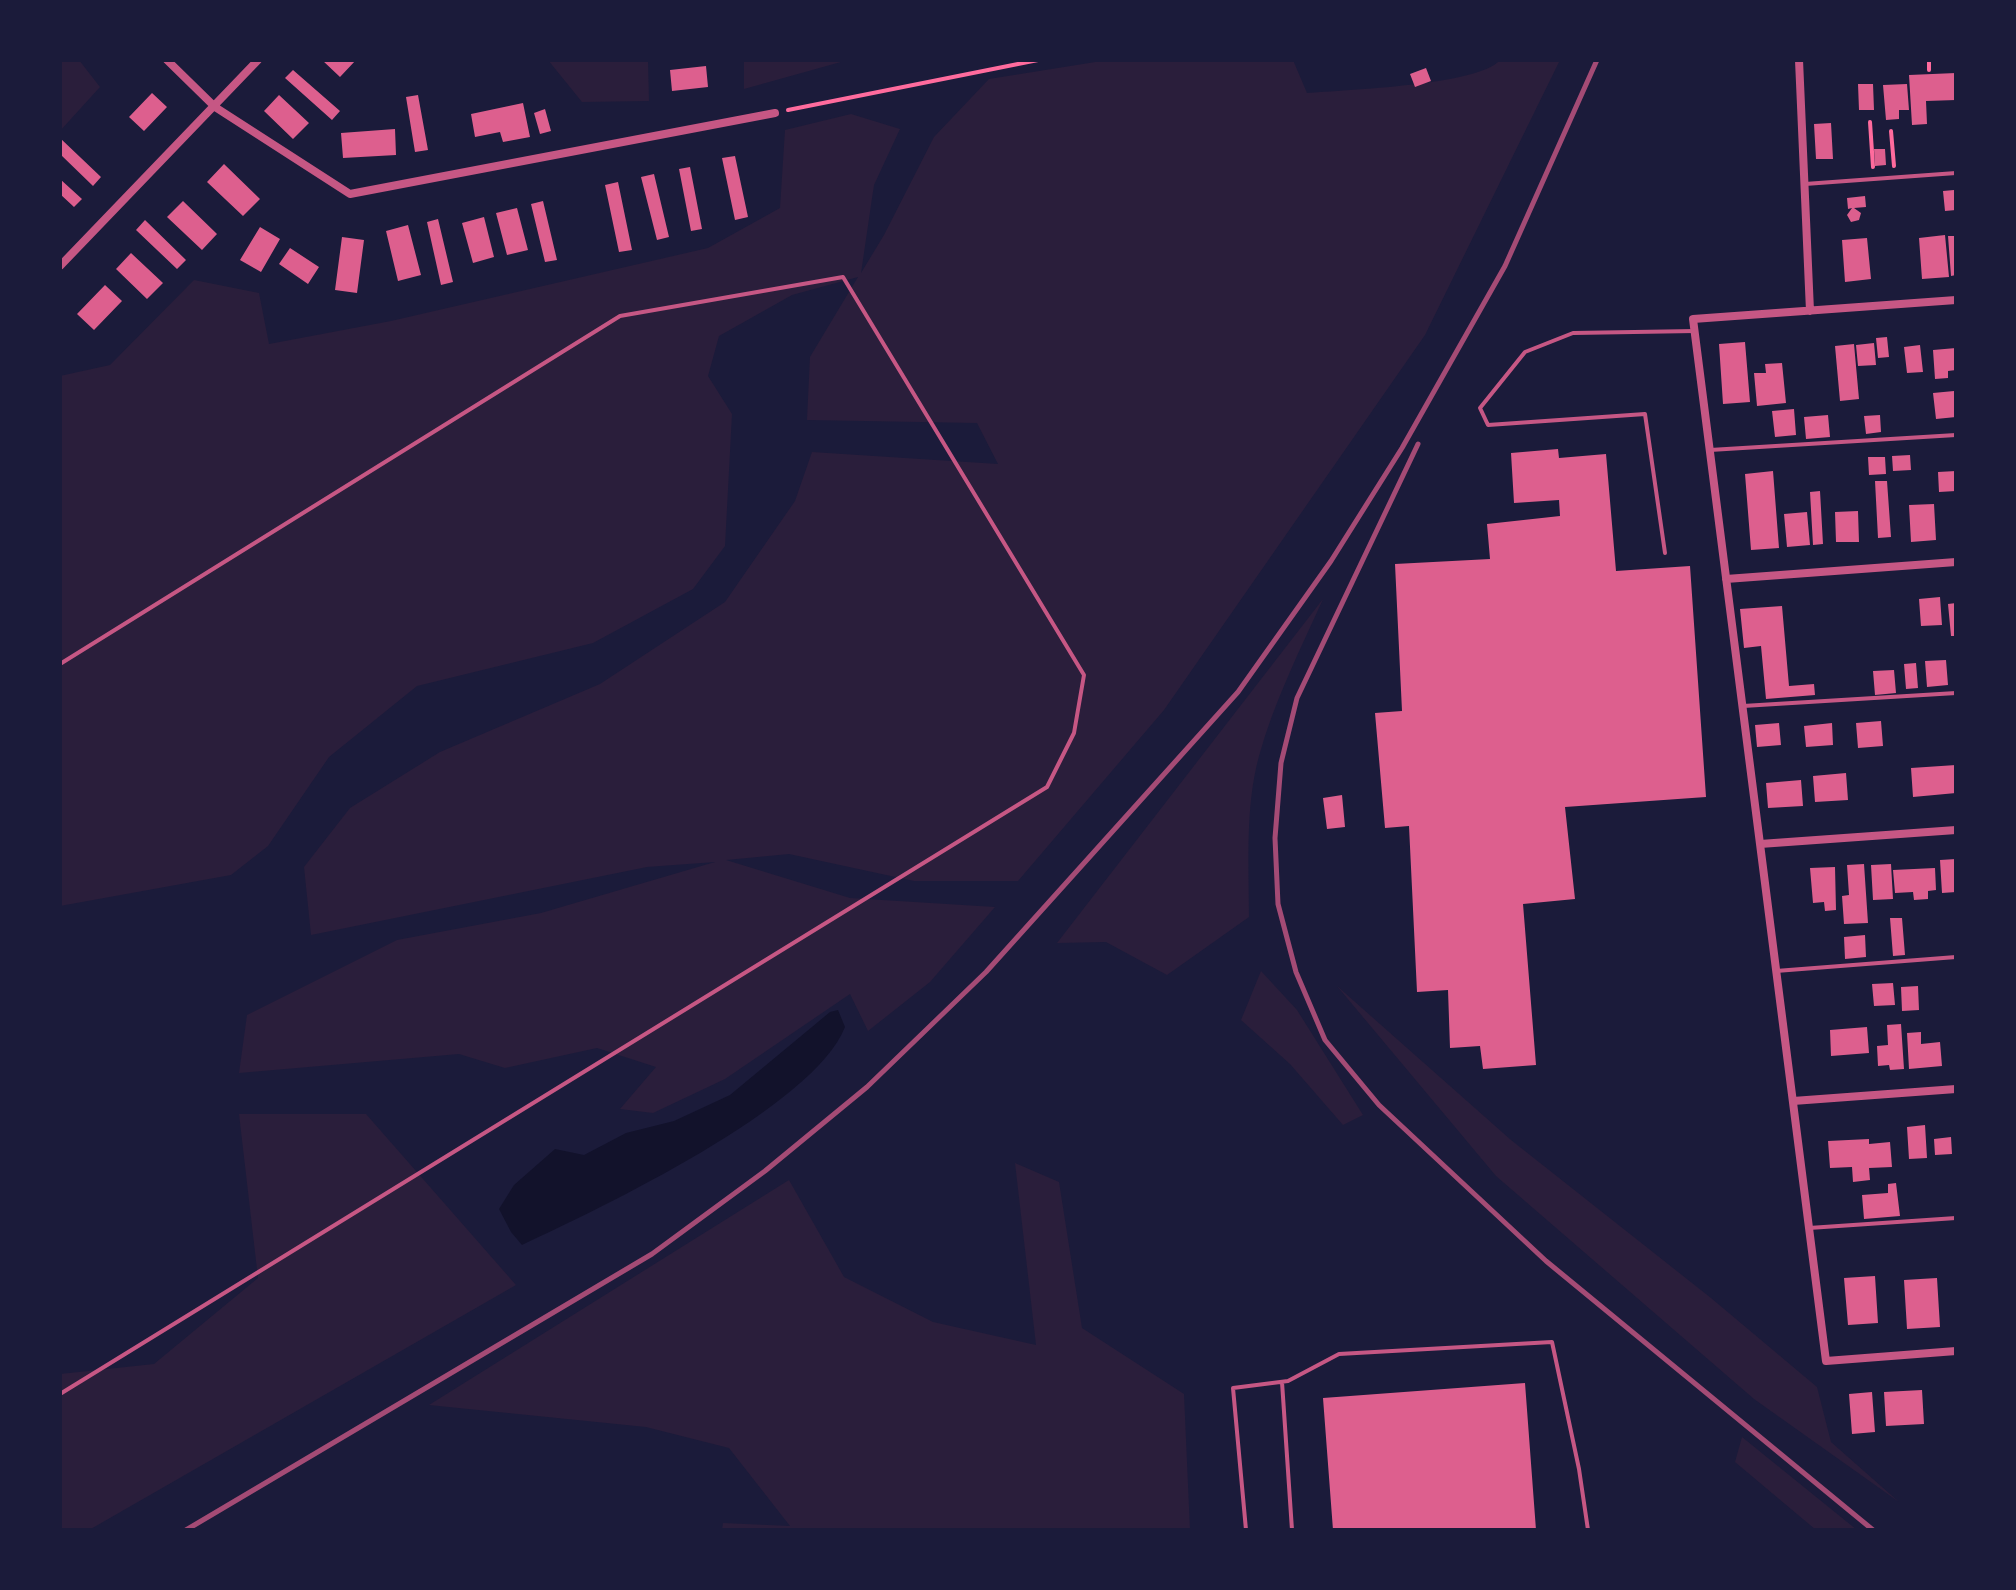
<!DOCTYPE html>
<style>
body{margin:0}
#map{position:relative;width:2016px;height:1590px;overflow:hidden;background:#1b1b3a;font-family:Raleway,sans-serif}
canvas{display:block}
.frame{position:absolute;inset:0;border:62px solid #1b1b3a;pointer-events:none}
</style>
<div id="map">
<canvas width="2016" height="1590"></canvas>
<div class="frame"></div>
</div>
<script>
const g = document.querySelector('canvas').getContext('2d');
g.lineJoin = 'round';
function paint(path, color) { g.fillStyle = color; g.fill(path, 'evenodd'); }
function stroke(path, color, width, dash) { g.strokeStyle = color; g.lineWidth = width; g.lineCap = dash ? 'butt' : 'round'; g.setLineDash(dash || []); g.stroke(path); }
paint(new Path2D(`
 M60 60H79L100 87 60 131Z
 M548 60H648L649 101 582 102Z
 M744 60H848L744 89Z
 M1108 60H1293L1307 93C1345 90 1480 85 1500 60H1560L1425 335 1164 710 1018 881H914L789 854 726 860 850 898 995 907 930 982 868 1031 850 994 725 1079 653 1113 620 1109 656 1067 597 1048 505 1068 459 1054 239 1073 247 1015 397 940 541 913 715 862 647 867 311 935 304 867 350 808 440 752 600 684 725 602 795 501 812 452 998 464 977 423 807 420 810 357 858 277 792 295 719 336 708 376 732 414 725 546 693 589 593 643 417 686 329 757 268 846 231 875 60 906V376L110 365 194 280 259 293 269 344 391 321 708 248 780 208 785 130 851 114 900 129 874 185 861 273 884 235 934 137 989 79Z
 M1323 599C1300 650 1274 702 1259 756 1245 807 1249 864 1249 917L1167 975 1106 942 1057 943Z
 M1261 971 1297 1010 1363 1115 1343 1125 1290 1064 1241 1020Z
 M1337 986 1511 1140 1711 1298 1817 1387 1831 1442 1899 1502 1754 1399 1496 1176Z
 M239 1114H366L516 1285 89 1530H60V1374L154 1364 258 1278Z
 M1015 1163 1059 1182 1082 1328 1184 1394 1190 1530H722L723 1523 790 1526 729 1448 646 1427 429 1405 789 1180 844 1277 933 1322 1036 1345Z
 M1742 1437 1857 1530H1816L1735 1462Z`), '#2a1e3b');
paint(new Path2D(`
 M838 1010 845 1027C814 1107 601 1208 522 1245L511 1232 499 1209 514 1185 555 1149 584 1155 626 1133 674 1121 730 1095 830 1012Z`), '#12122b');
paint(new Path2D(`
 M322 60H356L340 77Z
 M706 66 708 87 672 91 670 70Z
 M1426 68 1431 81 1415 87 1410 74Z
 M293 70 340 111 332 120 285 78Z
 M1956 73V100L1926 101 1927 124 1912 125 1909 75Z
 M1858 84H1873L1874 110H1859Z
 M1907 84 1909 110H1899V119L1886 120 1883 85Z
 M152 93 167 107 144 131 129 117Z
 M279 95 309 123 293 139 264 111Z
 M418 95 428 150 415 152 406 97Z
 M523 103 530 137 503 142 500 132 475 137 471 114Z
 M545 109 551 131 540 134 534 113Z
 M1831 123 1833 159H1816L1814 124Z
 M395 129 396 155 343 158 341 133Z
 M60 138 101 177 93 186 60 154Z
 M1874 149H1885L1886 165 1875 166Z
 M735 156 748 217 735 220 722 158Z
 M224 164 260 199 243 216 207 182Z
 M690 167 702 229 691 231 679 169Z
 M654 174 669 237 657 240 641 177Z
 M60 179 82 199 74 207 60 194Z
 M618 182 632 250 619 252 605 185Z
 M1954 190 1956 210 1945 211 1943 191Z
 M1865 196 1866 207 1854 208 1861 213 1859 220 1851 222 1847 215 1852 208 1848 209 1847 198Z
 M183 201 217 234 202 250 167 217Z
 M543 201 557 260 545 262 531 204Z
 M517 208 528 250 507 255 496 213Z
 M484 217 494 257 473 263 462 223Z
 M438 219 453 282 441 285 427 222Z
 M145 220 186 260 177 269 136 230Z
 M408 225 421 275 398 281 386 231Z
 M260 227 280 239 261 272 240 260Z
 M1945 235 1949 277 1922 279 1919 238Z
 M1948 236H1956V275L1951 276Z
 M342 237 364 240 357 293 335 290Z
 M1867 238 1871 279 1845 282 1842 240Z
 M290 248 319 267 308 284 279 264Z
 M131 253 163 283 147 299 116 269Z
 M105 285 122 301 94 330 77 314Z
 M1887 337 1889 357 1878 358 1876 338Z
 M1745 342 1750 402 1723 404 1719 344Z
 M1874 343 1876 365 1858 366 1856 345Z
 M1854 344 1859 399 1840 401 1835 346Z
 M1920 345 1923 372 1907 373 1904 347Z
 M1956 348V370L1948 371V378L1935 379 1933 350Z
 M1782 363 1786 403 1757 406 1754 373H1766L1765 364Z
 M1954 391 1956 417 1936 419 1933 393Z
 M1794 409 1796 435 1775 437 1772 411Z
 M1828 415 1830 437 1806 439 1804 417Z
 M1880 415 1881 432 1866 434 1864 416Z
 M1558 449 1559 458 1606 454 1616 571 1690 566 1706 797 1565 807 1575 899 1523 904 1536 1065 1483 1069 1480 1046 1450 1048 1448 990 1417 992 1409 826 1385 828 1375 713 1402 711 1395 564 1490 559 1487 524 1560 516 1559 500 1514 503 1511 453Z
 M1910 455 1911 470 1893 471 1892 456Z
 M1868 457H1885L1886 474 1869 475Z
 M1773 471 1779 548 1751 550 1745 474Z
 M1956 471V491L1939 492 1938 472Z
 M1875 481H1887L1891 537 1878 538Z
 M1820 491 1823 544 1813 545 1810 492Z
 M1934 504 1936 540 1911 542 1909 505Z
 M1858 511 1859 542H1836L1835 512Z
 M1807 512 1810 545 1787 547 1784 514Z
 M1940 597 1942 625 1921 626 1919 599Z
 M1956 603V636H1951L1948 604Z
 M1782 606 1789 686 1814 684 1815 695 1766 699 1761 646 1744 648 1740 609Z
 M1946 660 1948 685 1927 687 1925 661Z
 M1916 663 1918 688 1906 689 1904 664Z
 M1894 670 1896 693 1875 695 1873 671Z
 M1881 721 1883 746 1858 748 1856 723Z
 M1779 723 1781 745 1757 747 1755 725Z
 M1832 723 1833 745 1806 747 1804 726Z
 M1956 765V793L1913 797 1911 768Z
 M1846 773 1848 800 1815 802 1813 776Z
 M1801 780 1803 806 1768 808 1766 783Z
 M1342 795 1345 827 1327 829 1323 798Z
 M1956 859V892L1942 893 1940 860Z
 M1864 864 1868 923 1844 924 1842 896 1849 895 1847 865Z
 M1891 864 1893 899 1873 900 1871 865Z
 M1835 867 1836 910 1825 911 1824 902 1813 903 1810 868Z
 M1935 868 1936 890 1928 891V899L1914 900 1913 892 1895 893 1893 870Z
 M1890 918H1902L1905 955 1893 956Z
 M1865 935 1866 957 1845 959 1844 937Z
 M1893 983 1895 1005 1874 1006 1872 984Z
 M1918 986 1919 1010 1902 1011 1901 987Z
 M1901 1024 1904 1069 1890 1070 1889 1065 1878 1066 1877 1046 1888 1045 1887 1025Z
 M1867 1027 1869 1053 1831 1056 1830 1030Z
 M1921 1032V1044L1940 1042 1942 1066 1909 1069 1907 1033Z
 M1925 1125 1927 1158 1909 1159 1907 1127Z
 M1951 1137 1952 1154 1935 1155 1934 1139Z
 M1869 1139V1144L1890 1142 1892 1167 1869 1168 1870 1180 1853 1182 1852 1167 1830 1168 1828 1141Z
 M1896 1183 1900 1216 1864 1219 1862 1195 1888 1193V1184Z
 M1875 1276 1878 1323 1848 1325 1844 1278Z
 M1937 1278 1940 1327 1907 1329 1904 1280Z
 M1525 1383 1536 1530H1333L1323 1398Z
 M1922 1390 1924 1424 1886 1426 1884 1392Z
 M1872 1392 1875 1432 1852 1434 1849 1394Z`), '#dd5f8e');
stroke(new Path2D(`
 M1929 60V70
 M788 110 1038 60
 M1870 122 1873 167
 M1891 131 1894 166`), '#ff6b9d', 4);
stroke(new Path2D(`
 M1805 184 1956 173
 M1710 450 1956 435
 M1665 553 1645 414 1488 425 1480 408 1525 352 1573 333 1695 331
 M60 664 620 316 843 277 1084 675 1074 733 1047 787 60 1394
 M1743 706 1956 693
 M1776 971 1956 957
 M1809 1228 1956 1218
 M1282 1382 1292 1530
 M1246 1530 1233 1388 1288 1381 1339 1354 1552 1342 1579 1469 1588 1530`), '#c65784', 4);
stroke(new Path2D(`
 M167 60 215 107 350 194 775 113
 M1799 60 1810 311
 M60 266 258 60
 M1956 300 1693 319 1826 1361 1956 1351
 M1726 579 1956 562
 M1760 844 1956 830
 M1793 1101 1956 1089`), '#c65784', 8);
stroke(new Path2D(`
 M1418 444 1297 698 1281 763 1275 838 1278 904 1296 972 1325 1040 1379 1105 1546 1261 1873 1530
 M186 1530 652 1254 765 1171 867 1087 986 972 1238 692 1331 561 1402 448 1505 266 1597 60`), '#a44b75', 5);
</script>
